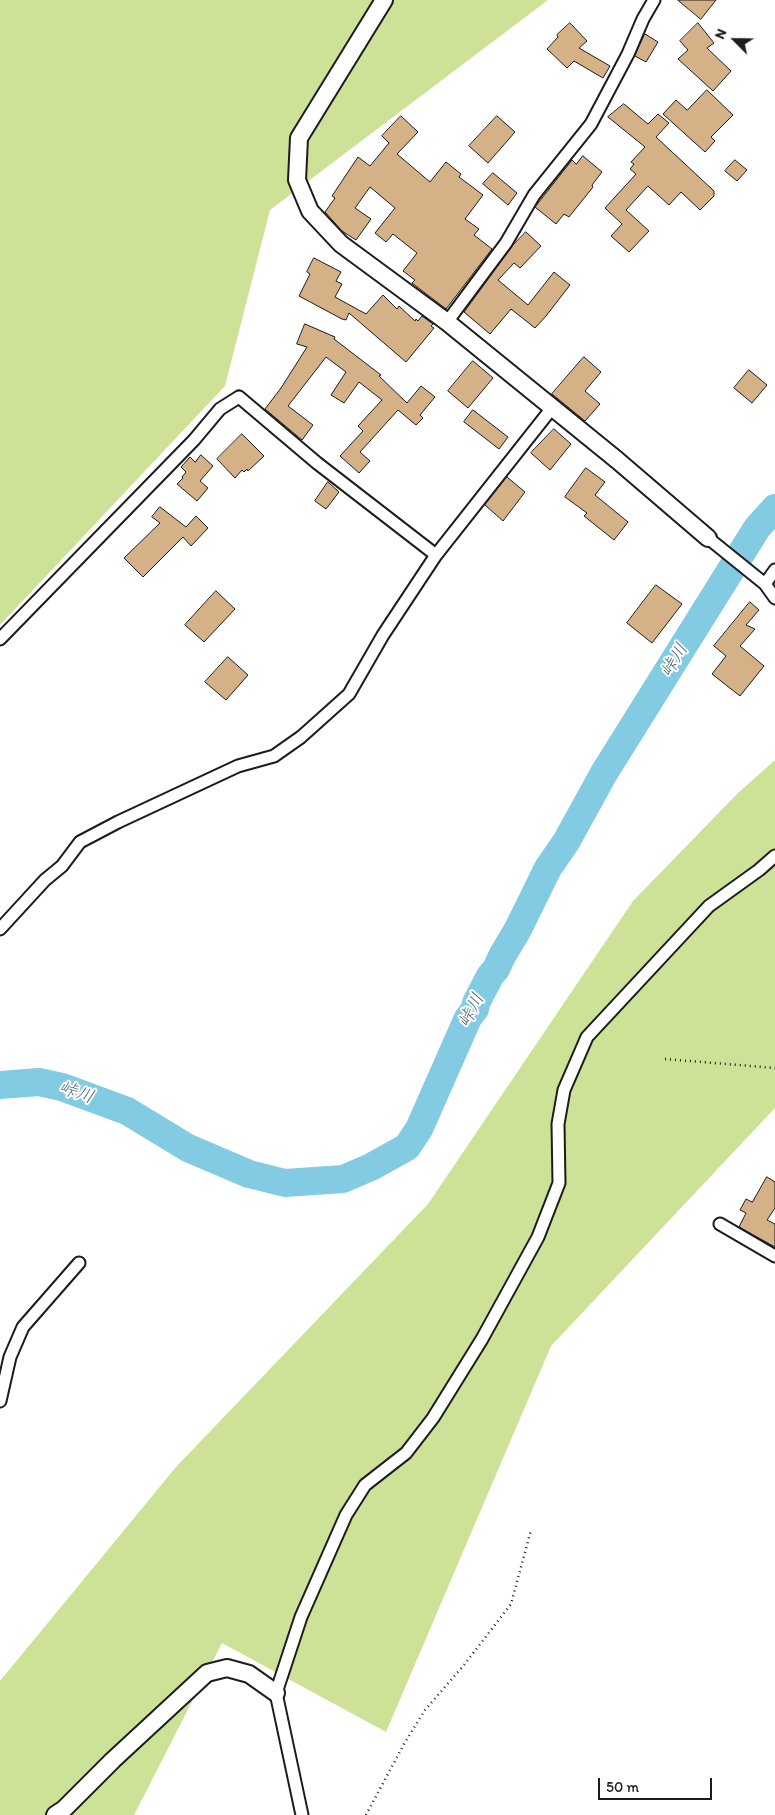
<!DOCTYPE html>
<meta charset="utf-8">
<style>
body{margin:0}
#map{position:relative;width:775px;height:1815px;overflow:hidden;background:#fff;font-family:Itim,sans-serif}
canvas{display:block}
.north{position:absolute;left:710px;top:15px;width:50px;height:50px;-webkit-text-stroke:4px #fff;paint-order:stroke;rotate:293deg;font-size:14px;font-weight:700;line-height:20px;text-align:center;color:#1c1c1c}
.north::after{content:'';display:block;margin:auto;width:18px;height:22px;background:#1c1c1c;clip-path:polygon(50% 0,100% 100%,50% 72%,0 100%)}
.scale{position:absolute;left:598px;top:1778px;width:114px;height:22px;box-sizing:border-box;border:2px solid #1c1c1c;border-top:0;padding-left:6px;font-size:15px;line-height:18px;white-space:nowrap;color:#1c1c1c;-webkit-text-stroke:4px #fff;paint-order:stroke}
</style>
<div id="map">
<canvas width="775" height="1815"></canvas>
<div class="north">N</div>
<div class="scale">50 m</div>
</div>
<script>
const g = document.querySelector('canvas').getContext('2d');
g.lineJoin = 'round';
function paint(path, color) { g.fillStyle = color; g.fill(path, 'evenodd'); }
function stroke(path, color, width, dash) { g.strokeStyle = color; g.lineWidth = width; g.lineCap = dash ? 'butt' : 'round'; g.setLineDash(dash || []); g.stroke(path); }
function drawText(font, color, halo, rows, align = 'center') {
  g.font = font + ' Itim,"Klee One",sans-serif'; g.lineWidth = 4; g.setLineDash([]); g.textBaseline = 'middle'; g.strokeStyle = halo; g.fillStyle = color; for (const [text, x, y, turn = 0] of rows) {
    g.save(); g.translate(x, y); g.rotate((+turn || 0) * Math.PI / 180); g.textAlign = isNaN(turn) ? turn : align; if (halo) g.strokeText(text, 0, 0); g.fillText(text, 0, 0); g.restore();
  }
}
paint(new Path2D(`
 M0 0H548L270 210 225 386 0 625Z
 M775 760V1108L551 1346 386 1732 222 1643 134 1815H0V1681L176 1467 428 1204 633 901 738 793Z`), '#cde297');
stroke(new Path2D(`
 M0 1085 39 1082 62 1087 127 1111 188 1148 249 1174 285 1183 343 1179 371 1167 407 1147 419 1129 468 1018 475 1009 476 1003 490 976 496 969 502 956 518 929 548 868 566 842 604 773 757 528 775 508`), '#82cbe3', 28);
const building = new Path2D(`
 M678 0H716L701 19Z
 M570 23 587 41 579 48 610 66 603 78 574 61 567 68 547 49 558 37 557 35Z
 M698 23 714 43 707 48 731 71 713 91 678 59 688 50 680 41Z
 M645 34 658 42 646 62 635 56Z
 M707 90 733 115 711 137 715 141 705 152 663 114 676 100 687 110Z
 M624 104 648 124 658 114 669 123 656 137 714 191V196L700 210 681 192 669 205 648 186 626 210 649 231 629 252 611 236 622 224 605 208 636 174 630 169 634 164 631 162 645 147 608 117Z
 M401 116 418 132 397 154 430 182 446 162 461 174 459 177 483 195 465 219 479 229 474 235 492 249 446 309 412 283 415 280 403 271 417 253 393 234 386 242 375 233 395 208 370 187 355 208 371 219 356 240 342 231 325 212 335 198 332 196 358 157 370 166 389 143 382 136Z
 M497 116 515 132 488 163 469 146Z
 M583 156 602 172 592 185 593 187 569 217 564 214 556 224 535 207 572 160 576 164Z
 M735 160 747 170 737 181 725 171Z
 M493 173 517 193 508 205 483 184Z
 M526 232 541 246 520 268 514 263 498 280 528 305 554 272 570 285 546 316 535 328 511 309 490 334 464 312 513 245Z
 M314 258 341 272 336 281 342 284 335 297 366 314 383 295 397 309 399 306 415 321 416 319 418 321 422 316 433 324 431 326 434 328 406 362 349 313 346 320 342 319 299 296 310 274 307 272Z
 M305 324 335 337 334 339 381 375 379 376 407 403 421 386 435 397 420 415 423 418 416 425 398 410 360 452 370 461 359 473 340 456 363 431 358 426 382 400 359 382 344 403 331 395 346 372 326 357 288 406 313 425 302 440 265 409 281 388 307 347 297 344Z
 M584 357 601 372 585 391 600 404 585 421 552 394Z
 M473 361 493 378 468 408 448 391Z
 M749 370 767 385 752 403 734 388Z
 M473 410 508 437 499 449 464 422Z
 M554 429 571 444 550 470 531 453Z
 M242 434 264 456 248 471 247 469 244 472 242 470 235 478 217 459Z
 M201 455 213 466 200 481 208 488 197 501 177 484 183 478 182 477 186 472 181 467 190 457 195 462Z
 M586 468 605 482 595 495 628 522 614 540 584 516 587 513 565 497Z
 M507 477 525 492 503 521 485 505Z
 M328 482 339 492 326 509 315 501Z
 M160 507 186 527 196 516 208 528 191 546 183 537 143 577 124 558 160 523 152 517Z
 M656 585 682 604 652 643 627 623Z
 M216 591 235 609 204 642 185 625Z
 M750 602 759 610 746 625 755 629 740 646 764 666 740 696 712 674 726 656 714 646Z
 M228 657 248 675 226 700 205 682Z
 M767 1177 775 1182V1208L767 1220 775 1224V1247L739 1227 746 1213 740 1210 746 1199 752 1202Z`);
paint(building, '#d4b186');
stroke(building, '#1c1c1c', 1);
const street = new Path2D(`
 M447 322 506 243 534 195 591 124 628 54 643 19 654 0
 M708 538 765 584 775 598
 M765 584 775 570
 M0 639 194 440 220 409 239 397 317 463 436 555
 M0 929 45 880 62 866 80 842 118 822 238 766 274 756 301 737 349 694 383 635 436 555 552 408
 M720 1224 775 1256
 M0 1401 10 1357 23 1327 79 1263
 M302 1815 276 1693 301 1617 346 1515 365 1485 406 1453 433 1418 482 1339 538 1237 559 1183 558 1124 564 1090 587 1037 709 906 759 870 775 856`);
const secondary = new Path2D(`
 M384 0 299 138 297 180 310 211 341 244 447 322 617 460 708 538
 M55 1815 64 1809 113 1760 207 1673 227 1668 249 1674 276 1693`);
stroke(street, '#1c1c1c', 15);
stroke(secondary, '#1c1c1c', 20);
stroke(new Path2D(`
 M665 1059 775 1068
 M366 1815 404 1744 425 1710 464 1665 511 1604 531 1530`), '#1c1c1c', 2.5, [1, 4]);
stroke(street, '#fff', 11);
stroke(secondary, '#fff', 16);
drawText('italic 18px', '#45626c', '#fff', [
 ["峠川",675,661,-59],
 ["峠川",472,1011,-63],
 ["峠川",76,1093,19]
]);
</script>
